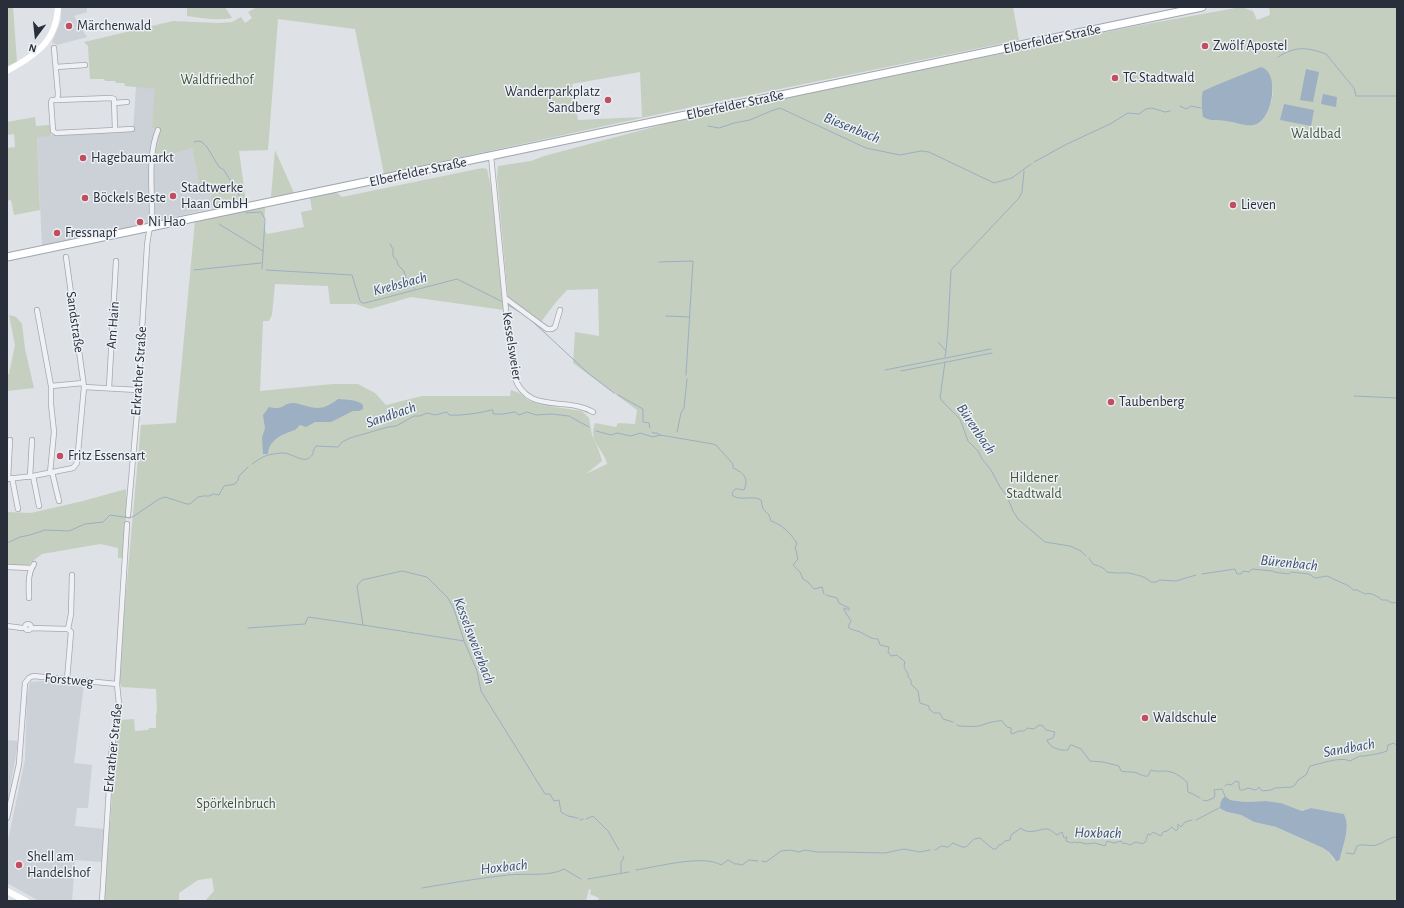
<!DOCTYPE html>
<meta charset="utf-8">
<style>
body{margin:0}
#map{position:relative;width:1404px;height:908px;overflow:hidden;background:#dee1e6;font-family:"Alegreya Sans",sans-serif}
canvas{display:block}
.frame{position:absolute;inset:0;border:8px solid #282f3b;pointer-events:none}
.north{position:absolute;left:16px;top:16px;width:40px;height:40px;-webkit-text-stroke:3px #edf0f4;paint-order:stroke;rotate:195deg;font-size:11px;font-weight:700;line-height:16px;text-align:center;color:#282f3b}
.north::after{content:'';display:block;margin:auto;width:14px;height:18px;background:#282f3b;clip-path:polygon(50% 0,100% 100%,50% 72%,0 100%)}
</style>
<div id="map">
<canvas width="1404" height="908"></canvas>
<div class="frame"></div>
<div class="north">N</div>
</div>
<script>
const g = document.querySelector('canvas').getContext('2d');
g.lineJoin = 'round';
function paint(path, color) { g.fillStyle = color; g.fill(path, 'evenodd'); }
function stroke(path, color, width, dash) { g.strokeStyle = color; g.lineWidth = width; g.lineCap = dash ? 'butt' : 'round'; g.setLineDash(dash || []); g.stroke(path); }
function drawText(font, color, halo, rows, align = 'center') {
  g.font = font + ' "Alegreya Sans",sans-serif'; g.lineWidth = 3; g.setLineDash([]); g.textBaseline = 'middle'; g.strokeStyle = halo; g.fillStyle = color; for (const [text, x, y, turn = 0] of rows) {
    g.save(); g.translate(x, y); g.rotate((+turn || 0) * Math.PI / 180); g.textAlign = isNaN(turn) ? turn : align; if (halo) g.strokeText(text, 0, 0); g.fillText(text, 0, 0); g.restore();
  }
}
paint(new Path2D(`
 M61 7H87V12L74 16 87 37 57 45 52 42 61 20Z
 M136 87 156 88 152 128 160 131 170 155 192 148 200 188 209 186 213 208 42 247 37 136 133 131Z
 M43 681 84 684 74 763 92 765 88 808H77L75 826 104 829 102 862 75 860 72 901H39L7 883V845L25 760 27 697 30 682Z
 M7 740 17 741V749L7 805Z`), '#ccd0d7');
paint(new Path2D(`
 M7 7H13L17 62 7 66Z
 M187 7H225L232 18C217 21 202 18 187 16Z
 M257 7H1013L1019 40 701 105 384 174 355 29 278 19 268 150 239 151 246 202 213 208 209 186 200 188 192 148 170 155H155L160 131 152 128 155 89 125 86 124 83H116L115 81H105L104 79H90L88 46 84 42 173 21 219 23 232 22 241 17 245 23 252 18 248 12ZM640 72 642 117 578 120 572 84Z
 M1241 7 1253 11 1257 20 1270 15 1269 7H1397V901H598L599 898 590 894 591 890 589 889 586 901H205L214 891 212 878 198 880 179 893V901H104L118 720 134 719 135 731 148 730 149 728H156V714L157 712 156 689 122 687 118 681 141 425 176 423 195 221 265 207 264 228 267 234 304 227 301 212 312 210 310 198 336 192 342 197 482 168 487 169 491 188 504 310 411 297 370 309 356 304H330L328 286 275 284 272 315 269 321H263L260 391 333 384H358L375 393 386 405 422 396H510L511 390 519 393 528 400 541 405 582 411 589 418 592 435 599 451 602 461 586 474 607 464C605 453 593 444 593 433 593 430 594 426 595 423L616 427 618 423 635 424 637 410 573 363 575 332 599 336 598 289 567 290 556 302 541 322 508 299 497 177 498 166 531 161 544 156 688 118 1136 26ZM1259 68 1268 73C1271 78 1272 84 1273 90 1273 100 1266 124 1254 125 1244 126 1232 122 1223 120 1215 119 1210 122 1203 117V101L1202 97 1205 90ZM1226 796 1228 800H1230L1245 802 1266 801 1281 803 1302 811 1311 808 1344 814C1351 828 1343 844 1340 859L1334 860 1329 852 1323 848 1276 827 1254 822 1241 815 1227 812 1221 809 1223 797Z
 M35 117 36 126 50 125 51 136 37 137 40 210 14 215 11 200 7 201V148L15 147 14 134 7 135V122Z
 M275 150 294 193 271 197Z
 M9 315 16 317 22 324 25 349 34 388 7 391V375L9 374 15 345Z
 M126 489 127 508 122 558H118V548L100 544 42 554 30 563 28 569 7 570V512L31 513 83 501Z`), '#c4cfbf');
paint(new Path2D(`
 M1261 67C1280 72 1273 117 1257 124 1249 128 1235 122 1226 121 1218 119 1210 122 1203 117 1202 110 1201 97 1203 91L1214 86Z
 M1306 69 1319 72 1313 102 1300 100Z
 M1323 94 1337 97 1336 107 1321 104Z
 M1284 104 1314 110 1311 126 1280 120Z
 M338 399C346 400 357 399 363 405V409L359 411H353L331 422H315L306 427 300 425C298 427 297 428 295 430 293 431 290 431 289 432 278 436 268 443 268 454H263L262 438 265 428 263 415 269 407C284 411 283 403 293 403 297 403 302 405 306 406 320 410 326 408 338 399Z
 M1225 796 1230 800 1245 802 1266 801 1281 803 1302 811 1311 808 1344 814C1351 828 1343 844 1340 859L1338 861H1336L1329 852 1323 848 1276 827 1254 822 1241 815 1227 812 1221 809C1219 805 1221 799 1225 796Z`), '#9cafc3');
stroke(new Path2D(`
 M1278 57C1295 46 1307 47 1326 54L1354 88 1356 96H1397
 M1180 106 1186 109 1191 106 1201 108
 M708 126 719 128 734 123 750 120 771 111 780 108 866 148 900 155 921 151 929 152 994 183 1012 178 1031 164
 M194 142 198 141 202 142 207 147 219 167 224 170 242 200
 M1034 162 1067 144 1110 124 1128 113 1139 114 1146 109 1152 108 1165 112 1170 111
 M246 213 261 212 265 219 262 269
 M219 224 263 251
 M390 244 393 249V256L397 261 398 265 404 271 406 278 415 289
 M659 262 693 261 686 375
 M194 270 261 263
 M266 270 352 275 360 301 362 303H365L457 279 503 302
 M508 305 525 315
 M666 316 689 317
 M532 321 588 373 614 393
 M938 342 946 351 945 357
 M946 351 948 328 951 270 1019 198 1022 192 1024 171
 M945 362 940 398 944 403 960 419 968 441 978 451 982 459 991 470 1000 487 1007 496 1013 511 1019 520 1045 542 1070 546 1081 551 1086 556
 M885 370 991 349
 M901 371 992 353
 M618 395 643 409V422L649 423 650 428
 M1354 396 1397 398
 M596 431 611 435 617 433 631 436 640 433 653 437 660 435 713 444 716 445 733 464V468C744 473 749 478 744 490 739 490 736 486 732 493L733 496C742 501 753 495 761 500L763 509 769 515 771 521C781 524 792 534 797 544L795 547 798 559 793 565 800 572 803 579 808 582 814 589 822 587 824 594
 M652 432 653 433H657L660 435
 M677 432 681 413 684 408 687 379
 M252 464C255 462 259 459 263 457 268 454 276 454 281 453 294 452 304 467 313 454V451L316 446 338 447 342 442 350 438 388 427 396 426 414 416H420L427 413 435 415 447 412 449 415C461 416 480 413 491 410H493V414H503L515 412 519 415 527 412 536 415 552 414 569 416 589 427
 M7 543 20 537 30 535 45 530 69 531 85 524 103 522 110 515 130 518 134 516 159 499 165 497 187 504H190L198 497 203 496H209L213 494 219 495 224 486 235 484 238 480 239 476 248 467
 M1089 558 1093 564C1098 566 1104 567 1107 572 1112 573 1118 573 1124 573 1129 572 1135 575 1141 576L1142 577H1144L1151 582H1157L1159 580 1176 581 1196 575
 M1202 574 1235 569 1237 574H1241L1243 571 1249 572 1252 569 1273 571 1274 572 1289 574 1291 572 1309 574 1315 578 1327 576 1349 586 1353 590H1357L1365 594C1371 592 1377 596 1382 600H1387L1392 603 1397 602
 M826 595 837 598 839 603 849 608V610L844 608V610L851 621 848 627C851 630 855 630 860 632 867 635 870 639 878 639L880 645 889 647 888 652 891 656 897 655C899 658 903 659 905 662 903 669 905 668 908 674V677L911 680V684L918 691 920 703 929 706V709L934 713H940L943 719 953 722
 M363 625 464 641
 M248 628 305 624 308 617 363 625 357 586 362 580 402 571 427 577 448 598 454 609 464 641 477 671 481 691 545 794H550L554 801 559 800 561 812 568 816 578 818
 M957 725 959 726C966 726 972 727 979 726 983 725 987 723 992 722 996 721 997 722 1001 720L1007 727 1011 728V733L1012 734 1019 731H1024L1028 728 1034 729 1039 725 1043 726 1046 730 1055 732 1053 738 1047 740C1050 748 1060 751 1068 750L1070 745H1072L1081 749 1090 761 1103 762 1119 766 1121 771C1125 772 1128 772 1132 772 1138 772 1142 777 1148 776L1151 770C1156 772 1159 771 1164 771 1174 771 1180 776 1187 782L1188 792 1193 794 1200 798
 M1225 786 1227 784 1231 785 1236 781 1239 782V786L1240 790H1243L1248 788 1256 790 1259 787 1262 791 1271 790 1275 788 1292 787 1295 785 1298 780 1306 775 1310 766C1321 764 1340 756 1350 761L1360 756C1362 757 1383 753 1387 751L1388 745 1394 743 1397 746
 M1203 800 1206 801 1214 798 1215 794 1214 790 1222 789 1225 796
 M586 819 593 816 608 831 619 850
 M580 820 583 819
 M1196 820 1221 807
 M935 850C943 845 939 846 948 847L953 843 962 847H966L974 839 980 838 993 849H996L999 845 1002 844 1005 841 1010 840 1011 835 1021 828C1029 836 1040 828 1048 829 1051 830 1054 833 1057 835L1062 832 1064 838 1067 837 1066 841 1072 843 1074 842 1077 843 1079 842 1086 844 1095 843 1105 846 1107 841 1114 843 1121 841 1123 844 1125 843 1130 845 1136 842C1147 846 1145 841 1148 834L1150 835 1153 832 1161 836 1163 832 1167 831 1172 827 1176 831 1178 829V824L1181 827 1185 822 1192 820
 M1346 853 1354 854 1357 846C1364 843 1369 847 1376 845 1384 843 1389 837 1397 837
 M762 861 766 862 781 851 790 850 799 852 805 850 817 852H840L885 853 904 849 920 852 930 850
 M636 870C656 867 704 854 721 865L728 860 735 864H738L742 865 749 860 758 861
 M621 873V862L624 858 623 856
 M588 879 629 872
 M422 888C451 883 480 878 508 875 525 873 550 877 564 869L581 879`), '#9cafc3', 1);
const street = new Path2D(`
 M54 48 58 94 57 100H52L51 102 53 131 56 133 115 130 114 99 111 98 57 100
 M56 67 85 65
 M114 103 127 102
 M115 130 132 129
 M491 156 506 311 514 376C527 415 566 396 593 412
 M505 298 547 329H552L555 327 560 310
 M37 310 51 386V404L54 432 50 473
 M51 386 83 383
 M84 387 138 390
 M109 388 116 261
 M52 472 59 501
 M33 476 39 506
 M30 477 32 440
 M12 478 18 509
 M7 479 33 476 73 468 77 463 84 387 66 257
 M8 479 10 440
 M128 515 137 413 147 246C148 235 151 224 152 213 152 187 148 154 158 130
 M7 567 31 568
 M29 598C29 587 27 574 34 564
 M25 627a3 3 0 1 1 6 0a3 3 0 1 1-6 0Z
 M7 626 22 628
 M31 628 68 629 71 614 72 575
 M67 680 71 632 68 629
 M7 818 19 764 25 683 29 678 33 676 117 684
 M102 901 111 757 114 733 119 704 117 684 127 524`);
const primary = new Path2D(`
 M7 257 1202 7`);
stroke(street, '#a4a8af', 6);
stroke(primary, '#9ea6b0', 9);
stroke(street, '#f0f1f4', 4.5);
stroke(new Path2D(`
 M7 71C35 55 56 43 58 7
 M7 891 26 901`), '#fff', 6);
stroke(primary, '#fff', 7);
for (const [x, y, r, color] of [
 [69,26,4,"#c04d61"],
 [1205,46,4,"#c04d61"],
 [1115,78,4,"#c04d61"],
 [608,100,4,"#c04d61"],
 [83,158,4,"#c04d61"],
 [173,196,4,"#c04d61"],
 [85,198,4,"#c04d61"],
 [1233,205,4,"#c04d61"],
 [140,222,4,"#c04d61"],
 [57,233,4,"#c04d61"],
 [1111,402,4,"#c04d61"],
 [60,456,4,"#c04d61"],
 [1145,718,4,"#c04d61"],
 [19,865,4,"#c04d61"]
]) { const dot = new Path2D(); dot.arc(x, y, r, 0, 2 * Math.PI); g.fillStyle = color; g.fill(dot); stroke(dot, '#edf0f4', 1.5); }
drawText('14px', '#282f3b', '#edf0f4', [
 ["Märchenwald",77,26],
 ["Zwölf Apostel",1213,46],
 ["TC Stadtwald",1123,78],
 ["Wanderparkplatz",600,92,"right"],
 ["Sandberg",600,108,"right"],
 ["Hagebaumarkt",91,158],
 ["Stadtwerke",181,188],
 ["Haan GmbH",181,204],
 ["Böckels Beste",93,198],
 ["Lieven",1241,205],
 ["Ni Hao",148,222],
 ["Fressnapf",65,233],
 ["Taubenberg",1119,402],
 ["Fritz Essensart",68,456],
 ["Waldschule",1153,718],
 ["Shell am",27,857],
 ["Handelshof",27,873]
], 'left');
drawText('14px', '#282f3b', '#edf0f4', [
 ["Elberfelder Straße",1052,39,-12],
 ["Elberfelder Straße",735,105,-12],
 ["Elberfelder Straße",418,172,-12],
 ["Sandstraße",75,322,82],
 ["Am Hain",113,325,-86],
 ["Kesselsweier",512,346,81],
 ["Erkrather Straße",139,371,-86],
 ["Forstweg",69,680,5],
 ["Erkrather Straße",113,748,-84]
]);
drawText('14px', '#3d5537', '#edf0f4', [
 ["Waldfriedhof",217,80],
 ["Waldbad",1316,134],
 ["Hildener",1034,478],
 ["Stadtwald",1034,494],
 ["Spörkelnbruch",236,804]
]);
drawText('italic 15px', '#374f6b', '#edf0f4', [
 ["Biesenbach",852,128,22],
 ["Krebsbach",400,284,-15],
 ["Sandbach",391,415,-19],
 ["Bürenbach",976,429,56],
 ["Bürenbach",1289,563,6],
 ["Kesselsweierbach",474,641,69],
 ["Sandbach",1349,748,-10],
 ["Hoxbach",1098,833,1],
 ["Hoxbach",504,867,-6]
]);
</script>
